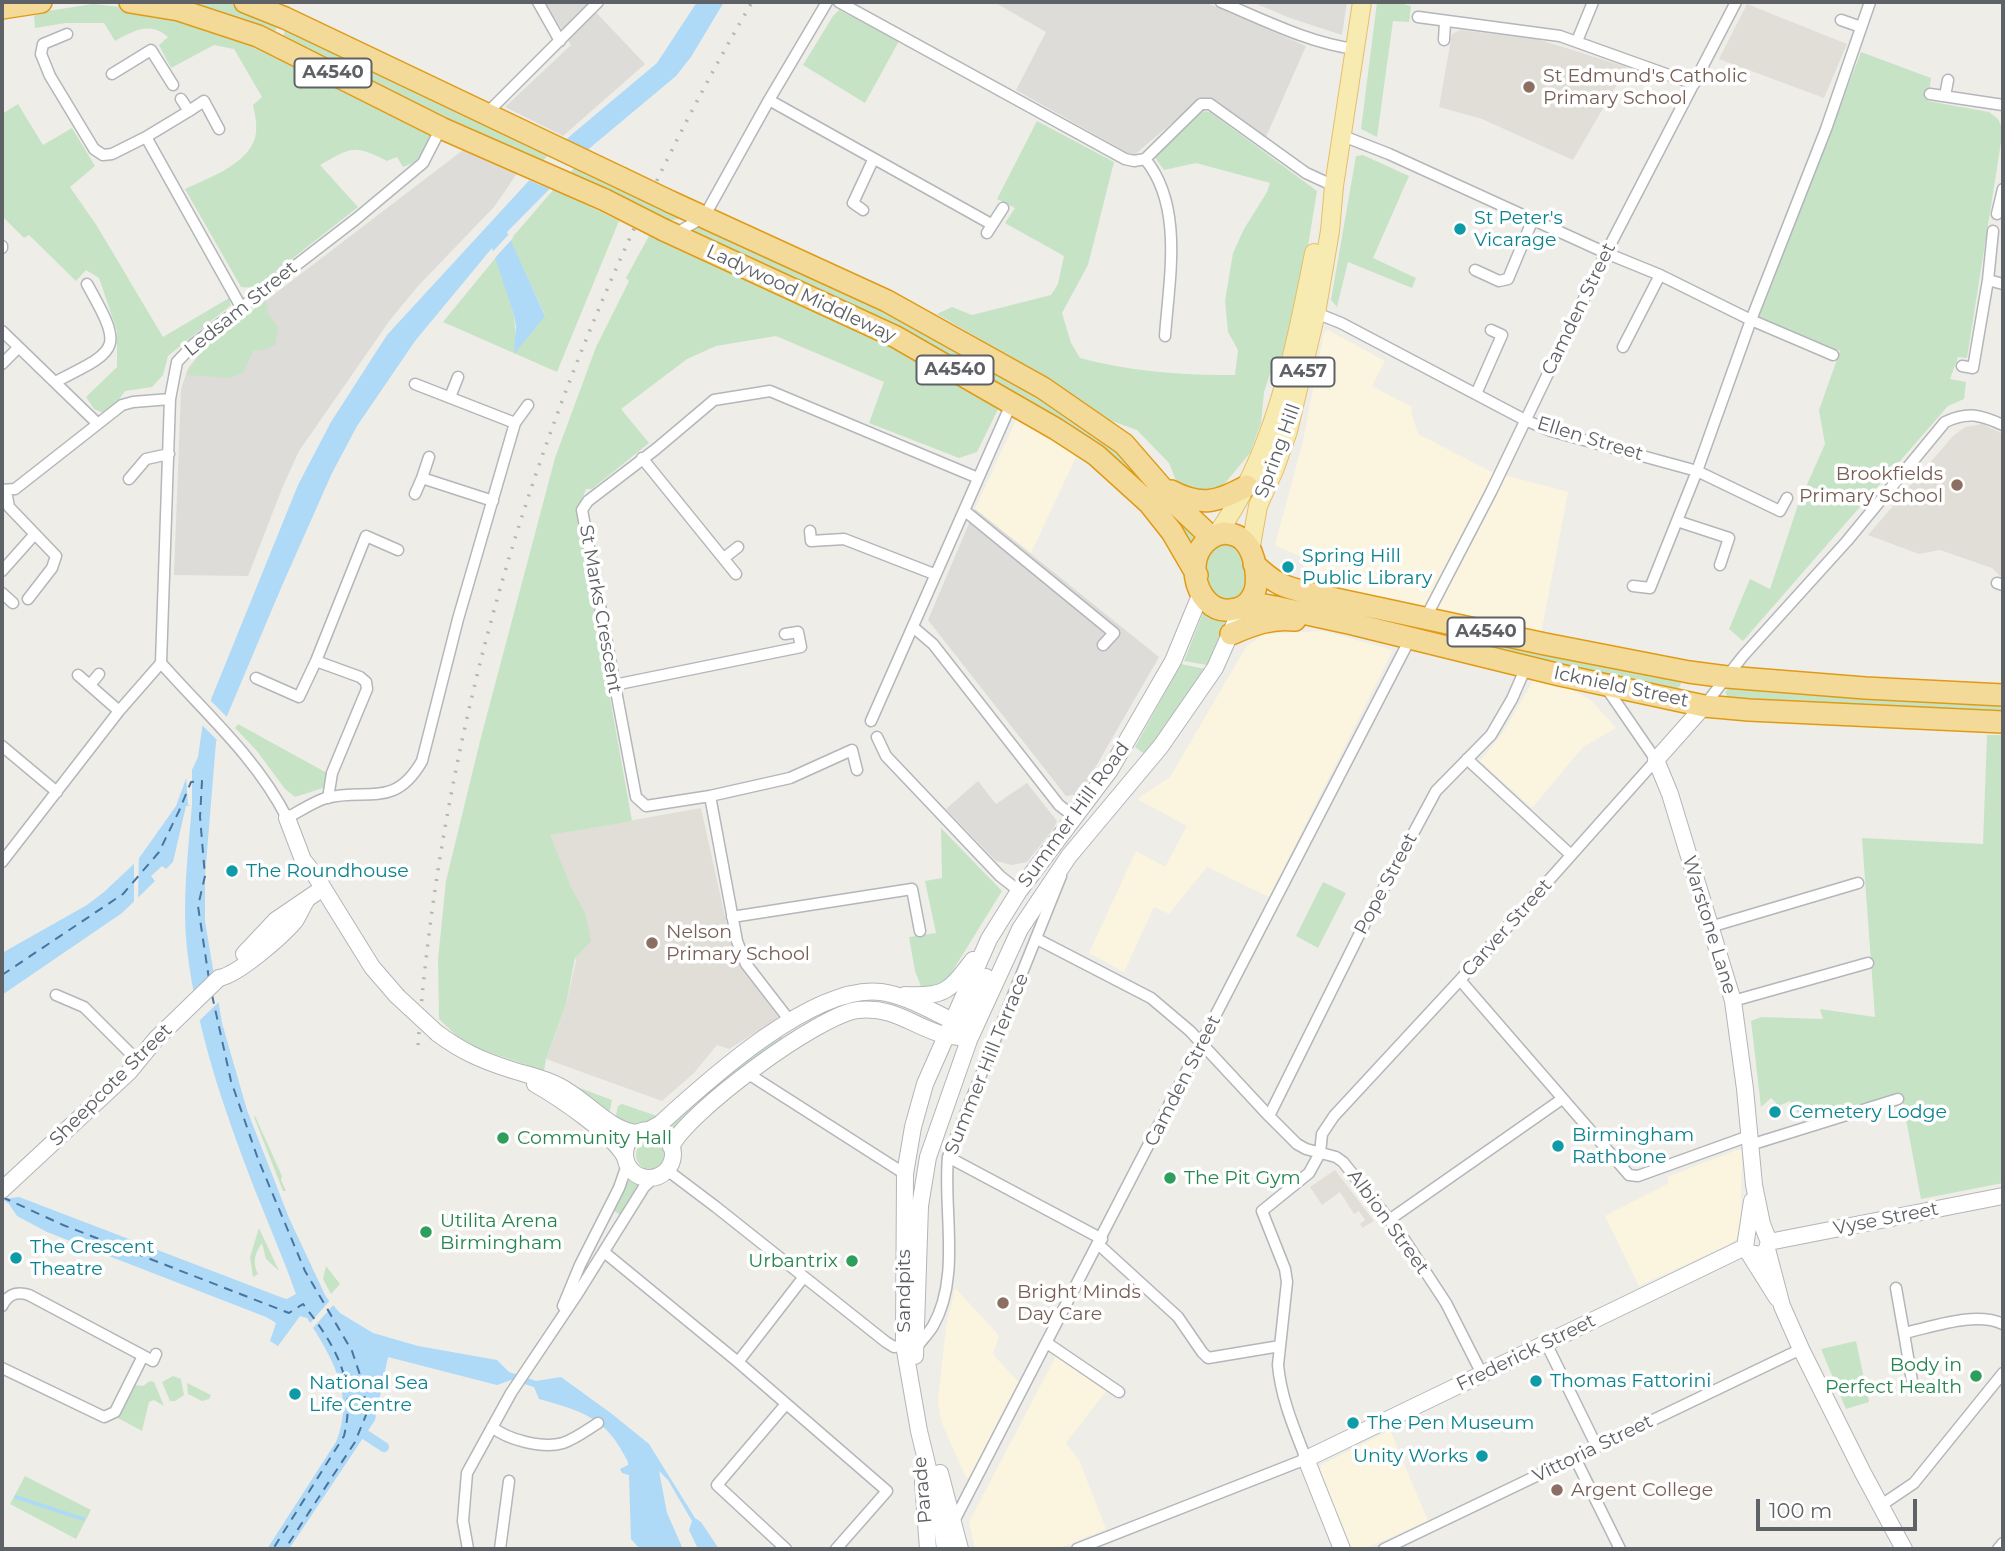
<!DOCTYPE html>
<style>
body{margin:0}
#map{position:relative;width:2005px;height:1551px;overflow:hidden;background:#efede7;font-family:Montserrat,sans-serif}
canvas{display:block}
.frame{position:absolute;inset:0;border:4px solid #5e6165;pointer-events:none}
.scale{position:absolute;left:1756px;top:1499px;width:161px;height:32px;box-sizing:border-box;border:4px solid #5e6165;border-top:0;padding-left:9px;font-size:21px;line-height:24px;white-space:nowrap;color:#5e6165;-webkit-text-stroke:5px #fff;paint-order:stroke}
</style>
<div id="map">
<canvas width="2005" height="1551"></canvas>
<div class="frame"></div>
<div class="scale">100 m</div>
</div>
<script>
const g = document.querySelector('canvas').getContext('2d');
g.lineJoin = 'round';
function paint(path, color) { g.fillStyle = color; g.fill(path, 'evenodd'); }
function stroke(path, color, width, dash) { g.strokeStyle = color; g.lineWidth = width; g.lineCap = dash ? 'butt' : 'round'; g.setLineDash(dash || []); g.stroke(path); }
function drawText(font, color, halo, rows, align = 'center') {
  g.font = font + ' Montserrat,sans-serif'; g.lineWidth = 7; g.setLineDash([]); g.textBaseline = 'middle'; g.strokeStyle = halo; g.fillStyle = color; for (const [text, x, y, turn = 0] of rows) {
    g.save(); g.translate(x, y); g.rotate((+turn || 0) * Math.PI / 180); g.textAlign = isNaN(turn) ? turn : align; if (halo) g.strokeText(text, 0, 0); g.fillText(text, 0, 0); g.restore();
  }
}
paint(new Path2D(`
 M1328 330 1385 361 1372 386 1412 407 1411 411 1418 434 1490 471 1568 492 1541 634 1395 599 1297 582 1306 559 1275 545 1303 441 1324 332Z
 M1017 418 1067 449 1076 457 1031 553 975 509Z
 M1323 631 1393 650 1269 897 1207 867 1169 914 1154 907 1124 972 1089 953 1136 851 1165 867 1187 826 1137 799 1170 777 1246 647 1264 634Z
 M1533 681 1566 687 1591 700 1616 728 1583 747 1532 808 1480 761 1502 734Z
 M1737 1150H1742L1740 1236 1728 1245 1639 1286 1605 1216 1669 1183 1667 1177Z
 M955 1288 996 1332 999 1337 993 1354 1020 1384 972 1477 966 1478 941 1421 938 1400 946 1327Z
 M1056 1356 1106 1391 1066 1443 1079 1460 1106 1529 1057 1549H975L969 1522Z
 M1390 1430 1428 1521 1364 1549H1352L1320 1472 1321 1465Z`), '#fbf4df');
paint(new Path2D(`
 M545 2H591L589 5 645 64 563 136 505 107 571 45Z
 M994 2H1205L1306 46 1266 137 1212 102 1199 100 1133 156 1016 90 1046 32Z
 M1252 2H1347L1342 35 1290 18Z
 M463 150 518 172 494 207 418 286 390 320 299 451 283 486 248 576 174 575 181 389 188 368 204 348Z
 M975 509 1159 657 1080 794 1066 796 928 620Z
 M978 781 996 804 1027 783 1057 821 1054 828 1027 862 1012 865 996 861 946 809Z`), '#dedcd9');
paint(new Path2D(`
 M1747 4 1847 44 1824 98 1719 59Z
 M1460 30 1537 39 1627 67 1573 160 1482 119 1439 107 1452 34Z
 M1982 424 2003 434V579L1992 568 1940 550 1919 554 1868 535 1953 436 1965 427Z
 M701 808 727 926 741 968 779 1018 729 1049 717 1045 694 1073 662 1101 546 1059 566 1004 576 961 549 835Z
 M1335 1170 1374 1221 1362 1228 1360 1224 1365 1220 1359 1211 1354 1214 1340 1192 1322 1205 1310 1187Z`), '#e1ded8');
paint(new Path2D(`
 M157 2H231L247 6 278 25 273 36Z
 M1377 2H1396L1411 6 1409 22 1393 21 1377 137 1361 129Z
 M93 4 132 8 196 21 322 75 433 135C426 151 421 161 403 167L397 157 387 161C353 144 352 147 320 165L358 207 255 288 241 287 185 189C210 177 252 163 256 133 257 124 255 114 253 105L262 97 234 49 214 45 171 68 159 45 168 37C149 21 134 31 115 41L104 23H66L35 28 34 16 41 12Z
 M839 10 899 41 865 103 803 65 833 16Z
 M285 29 690 217 663 222 468 133 283 38Z
 M1861 52 1931 78 1928 101 1989 112 1998 119 2003 130 1967 358 1958 357 1950 379 1966 382 1964 399 1948 406 1743 641 1729 629 1750 579 1770 589 1798 505 1825 444 1819 410 1840 351 1759 317Z
 M18 104 43 145 72 128 95 166 70 187 97 226 163 337 229 298 231 305 168 356 163 375 152 387 125 391 108 415 94 409 86 397 117 367V331L99 278 86 270 76 281 29 235 24 238 2 216V114Z
 M1204 111 1210 112 1317 191 1303 277 1284 351 1270 374 1264 392 1261 423 1250 453 1226 482 1215 491 1196 493 1177 483 1169 463 1137 430 1112 421 1004 353 937 314 952 307 972 315 1051 295 1058 284 1064 256 1005 223 1015 208 997 199 1037 121 1114 162 1088 265 1062 313 1071 343 1080 358C1129 371 1184 376 1235 375L1238 350 1228 332 1225 301 1233 253 1244 229 1267 192 1270 183 1196 163 1164 170 1153 155 1177 130Z
 M1363 155 1409 176 1373 258 1416 278 1412 288 1348 262 1337 307 1331 300 1356 156Z
 M554 189 619 221 557 372 443 322 497 256 514 315 516 339 545 315 510 240Z
 M707 225 853 292 1042 395 1120 449 1197 533 1188 546 1116 464 686 231Z
 M657 231 1001 403 977 452 959 458 869 423 884 382 776 336 716 346 687 359 621 409 649 443 592 489H586L577 513 632 821 550 835 571 887 585 913 591 941 575 958 566 1004 546 1059 544 1071 465 1044 439 1019 438 959 446 881 480 741 555 458 596 347 629 281 626 278 650 234Z
 M266 300 268 314 278 327 275 345 265 350 253 351 243 373 230 378 186 375 204 348Z
 M1221 542C1227 544 1232 544 1237 547 1250 558 1253 604 1228 601 1221 600 1214 594 1208 590L1203 566 1209 549Z
 M1326 604 1612 668 1679 679 1681 684 1677 690 1612 679 1325 609Z
 M1203 613 1215 619 1230 622 1207 665 1184 661Z
 M1181 664 1205 669 1146 755 1135 747Z
 M1730 686 2003 702V718L1728 698 1725 692Z
 M238 724 327 773 323 788 295 797 285 789 257 751 235 728Z
 M1987 735H2003V1183L1921 1199 1901 1093 1806 1124 1790 1101 1779 1106 1771 1098 1761 1107 1751 1021 1761 1017 1823 1019 1820 1009 1875 1017 1862 838 1983 844Z
 M941 828 1002 891 950 975 945 981 922 989 915 971 909 937 936 933 925 881 942 878Z
 M1323 882 1346 893 1318 948 1296 936Z
 M781 1035 787 1045 672 1134 664 1128 732 1067Z
 M577 1087 612 1100 609 1115 575 1090Z
 M622 1104 657 1116 648 1123 635 1128 615 1119 618 1106Z
 M255 1116 282 1176 281 1180 286 1191H283L254 1117Z
 M636 1155a14 14 0 1 1 28 0a14 14 0 1 1-28 0Z
 M630 1178 639 1183 620 1215 613 1210Z
 M259 1228 279 1271 266 1259 262 1243C255 1253 252 1262 258 1274L253 1277 250 1257Z
 M326 1266 340 1284 331 1294 323 1279Z
 M1856 1341 1869 1402 1846 1409 1821 1349Z
 M173 1376 181 1379 184 1395 175 1401H170L162 1382Z
 M150 1381 154 1382 164 1406 154 1400 149 1402 142 1431 118 1418 134 1385 143 1386Z
 M187 1383 211 1395 209 1399 202 1401 188 1394Z
 M25 1476 91 1510 76 1539 10 1504Z`), '#c6e4c5');
paint(new Path2D(`
 M697 2H724L691 57 676 76 591 147 507 232 545 316 514 354 516 326 514 315 492 248 415 341 357 426 332 473 281 588 216 742 205 876V921L222 1023 247 1110 289 1218 326 1297 340 1313 373 1333 418 1346 497 1360 509 1372 536 1381 561 1377 612 1414 649 1444 695 1518 701 1522 719 1549H698L689 1530 692 1521 668 1480 659 1471 667 1513 683 1549H640L631 1539 629 1475 622 1473 620 1469 628 1465V1462C606 1417 584 1412 539 1399L534 1387 511 1380 497 1385 388 1357 375 1420 289 1549H267L336 1442C356 1394 331 1357 307 1318L300 1316 278 1346 270 1341 276 1323 266 1317 47 1232 17 1216 9 1204 2 1199 19 1197 283 1298 287 1299 296 1294C284 1260 270 1228 257 1195 226 1115 197 1034 187 949 182 901 188 853 192 805L186 806 173 862 166 869 162 866 151 876 155 881 122 913 2 995V953L87 905 104 892 137 861 176 806 187 776 193 768 198 757 203 722 212 697 298 485 331 422 387 335 570 136 657 63Z`), '#aed9f7');
paint(new Path2D(`
 M563 139 591 152 552 190 526 179Z
 M520 222 511 233 513 238 494 259 491 254 475 273 474 272Z
 M208 698 229 719 220 743 199 722Z
 M192 767V805H188L186 775 189 769Z
 M139 851 138 903 134 907V858Z
 M215 970 221 1000 198 1022 191 994Z
 M332 1298 335 1303 313 1328 310 1323Z`), '#efede7');
stroke(new Path2D(`
 M16 1497 83 1519`), '#aed9f7', 3.5);
stroke(new Path2D(`
 M355 1428 384 1447`), '#aed9f7', 10);
stroke(new Path2D(`
 M2 975 123 894 159 852 179 811 191 782 202 781 200 817 205 876 198 906 209 979
 M212 995 231 1081 258 1159 305 1271 352 1351 364 1387 366 1415 355 1442 285 1549
 M2 1197 63 1225 289 1313 303 1304C336 1346 357 1382 344 1436L273 1549`), '#4875a0', 2, [9, 7]);
const street = new Path2D(`
 M538 2 560 41
 M839 2 1125 159 1134 161 1145 159
 M1221 2C1264 20 1309 43 1355 49
 M1418 17 1560 36 1694 84
 M1841 20 1861 27
 M67 34 43 44 41 54 50 76 94 149 103 155 112 154 146 137 241 307
 M1444 40 1445 22
 M1577 41 1593 2
 M112 74 151 50 173 85
 M1930 94 2003 105
 M1945 96 1948 80
 M769 100 991 224
 M189 111 204 101 219 129
 M487 113 598 2
 M1343 136 1389 154 1606 253 1660 275 1751 320 1833 355
 M146 137 189 111 181 99
 M1145 159 1201 104H1210L1306 173 1334 186
 M1145 159C1184 206 1169 279 1165 336
 M863 210 853 203 873 160
 M1997 214 2003 189
 M987 233 1003 208
 M673 235 704 217 769 100 827 2
 M2 246V248
 M1475 270 1499 281 1508 279 1533 219
 M1988 280 2003 284
 M1316 313 1341 323 1525 420 1551 431 1697 471 1780 511 1787 498
 M2 331 97 423
 M1623 347 1660 275
 M2 364 18 348
 M1962 366 1973 368 1988 280 1993 231
 M55 382C120 349 124 350 87 284
 M415 384 515 423
 M1476 394 1502 335 1491 330
 M450 397 458 377
 M429 457 422 478 493 501
 M642 458 736 574
 M129 479 146 459 169 454
 M2 490 15 489 122 405 133 402 170 399
 M6 491 9 507 56 556 52 568 28 599
 M415 494 422 478
 M965 511 1114 633 1103 645
 M1677 521 1729 538 1720 565
 M810 531 811 541 844 539 934 574
 M724 558 738 547
 M2 571 34 535
 M1997 583 2003 585
 M1633 586 1650 588 1697 471 1751 320 1826 129 1870 2
 M2 593 13 603
 M1425 619 1491 492 1606 253 1736 2
 M913 627 933 644 1059 805 1076 818
 M161 663C205 713 256 757 287 818 300 811 313 802 326 798 366 787 394 810 422 761L458 619 515 423 528 405
 M161 663 170 399 177 362 194 344 356 219 423 163 441 128
 M78 675 119 711
 M256 678 299 697 316 661
 M90 685 99 674
 M614 685 801 647 798 632 785 634
 M1704 706 1743 656 1847 541 1945 422C1968 411 1981 415 2003 425
 M871 721 1012 402
 M877 737 886 756 1000 876 1019 891
 M2 746 57 792
 M1467 759 1571 855
 M710 796 790 778 852 750 857 770
 M328 798 332 773 367 689 366 682 360 677 316 661 366 536 398 550
 M2 862 119 711 161 663
 M732 917 912 889 920 931
 M1710 927 1858 883
 M1037 939 1151 998 1190 1031 1269 1116 1297 1144 1306 1149 1336 1157 1343 1162 1400 1233 1446 1303 1482 1374
 M1460 980 1629 1175 1638 1176 1749 1136
 M56 995 84 1007 137 1060
 M1733 1001 1868 963
 M790 1021 746 964 737 941 710 796 646 806 636 797 582 510 588 501 656 449 714 400 770 391 978 478
 M747 1073 905 1174
 M1269 1116 1366 921 1436 791 1491 735 1512 699 1526 667
 M1750 1145 1898 1099
 M948 1157 1102 1239
 M667 1170 716 1207 886 1342 894 1347 904 1345
 M1389 1220 1562 1099
 M1098 1244 1178 1317 1202 1352 1208 1358 1280 1346
 M604 1252 738 1362 887 1491 836 1549
 M1896 1288 1904 1333
 M2 1306C8 1294 16 1291 29 1295L153 1361 156 1354
 M563 1306 580 1265 619 1188 627 1165
 M1047 1343 1119 1392
 M1546 1343 1597 1447
 M916 1348C921 1341 928 1334 933 1326 961 1277 943 1211 948 1157L1061 876
 M738 1362 803 1278
 M2 1368 104 1417 115 1412 143 1356
 M1913 1387 1904 1333C1933 1327 1975 1311 2003 1324
 M786 1404 717 1485 786 1549
 M492 1427C508 1440 543 1449 563 1443 575 1439 587 1430 598 1423
 M1575 1458 1620 1549
 M1880 1506 1914 1483 2003 1373
 M953 1523 1411 637
 M468 1549 463 1521 467 1473 511 1393 576 1296 644 1187 654 1178
 M500 1549 509 1481
 M1077 1549 1306 1459C1294 1428 1281 1398 1278 1365L1287 1282 1285 1269 1262 1211 1309 1173 1320 1153 1322 1134 1334 1116 1460 980 1656 760 1605 686
 M1384 1549 1801 1349
 M1998 1549 2003 1543`);
const secondary = new Path2D(`
 M1704 706 1656 760 1670 794 1733 1001 1745 1089 1754 1185 1762 1224 1769 1242 1766 1251 1761 1255 1750 1253
 M287 818 303 860 315 875 372 967 397 996
 M244 954 276 920 323 888
 M905 995C946 997 949 991 973 960
 M964 1027 986 977
 M437 1033C461 1051 481 1060 509 1069 530 1076 550 1079 569 1092 590 1105 612 1131 637 1133
 M535 1084C558 1097 613 1134 625 1157
 M625 1154a24 24 0 1 1 48 0a24 24 0 1 1-48 0Z
 M649 1130 660 1124C707 1081 814 983 881 992 904 995 930 1010 951 1020
 M671 1147C687 1112 820 1014 858 1010 894 1006 912 1026 944 1035 953 1037 960 1036 969 1040
 M2 1190 129 1072 156 1039 219 978C238 975 282 936 295 921 299 915 302 907 306 901
 M1752 1201 1745 1247 1777 1298
 M1769 1242 2003 1196
 M1767 1249 1782 1306 1801 1349 1863 1473 1904 1549
 M915 1356 920 1206 928 1157 969 1040 1020 929 1069 856 1161 746 1215 668 1235 623
 M940 1473 960 1549
 M923 1482 928 1549
 M945 1549 942 1526 919 1431 904 1345 905 1174 913 1127 925 1084 989 939 1019 891 1110 770 1173 661 1201 593
 M1342 1549 1306 1459 1745 1247`);
const primary = new Path2D(`
 M1217 534C1275 453 1295 349 1314 253
 M1250 551 1258 506 1275 468 1288 431 1316 313 1330 231 1334 186 1362 2`);
const highway = new Path2D(`
 M130 2 179 10 258 36 441 128 605 200
 M245 2 285 18 621 178
 M2 8 41 2
 M671 202 887 301 1043 388 1124 444 1176 504 1210 536
 M664 230 896 337 1056 429 1096 455 1149 503 1172 532 1197 575
 M1171 491C1202 507 1217 502 1247 486
 M1224 533C1232 534 1238 535 1244 541 1255 552 1261 583 1252 597 1247 606 1240 609 1230 610 1193 614 1177 542 1224 533Z
 M1254 564C1278 587 1285 587 1317 595L1545 644 1689 672 1727 677 1865 688 2003 695
 M1245 606 1259 604 1275 607 1353 624 1560 675 1704 706 1749 710 2003 722
 M1231 634C1252 625 1272 617 1295 620`);
stroke(street, '#b3b6ba', 13);
stroke(secondary, '#b3b5ba', 18);
stroke(primary, '#e5bf69', 20);
stroke(highway, '#e09b15', 24);
stroke(street, '#fff', 10);
stroke(secondary, '#fff', 16);
stroke(primary, '#f8ebb2', 18);
stroke(highway, '#f3da99', 21);
stroke(new Path2D(`
 M418 1045C445 677 567 320 752 2`), '#b4b5b5', 3.5, [2, 9]);
const secondaryBridge = new Path2D(`
 M397 996 437 1033`);
const highwayBridge = new Path2D(`
 M621 178 671 202
 M605 200 664 230`);
stroke(secondaryBridge, '#b3b5ba', 18, []);
stroke(highwayBridge, '#e09b15', 24, []);
stroke(secondaryBridge, '#fff', 16);
stroke(highwayBridge, '#f3da99', 21);
for (const [x, y, r, color] of [
 [1529,87,7,"#8d6e63"],
 [1460,229,7,"#0f9aa8"],
 [1957,485,7,"#8d6e63"],
 [1288,567,7,"#0f9aa8"],
 [232,871,7,"#0f9aa8"],
 [652,943,7,"#8d6e63"],
 [1775,1112,7,"#0f9aa8"],
 [503,1138,7,"#2e9e5b"],
 [1558,1146,7,"#0f9aa8"],
 [1170,1178,7,"#2e9e5b"],
 [426,1232,7,"#2e9e5b"],
 [16,1258,7,"#0f9aa8"],
 [852,1261,7,"#2e9e5b"],
 [1003,1303,7,"#8d6e63"],
 [1976,1376,7,"#2e9e5b"],
 [1536,1381,7,"#0f9aa8"],
 [295,1394,7,"#0f9aa8"],
 [1353,1423,7,"#0f9aa8"],
 [1482,1456,7,"#0f9aa8"],
 [1557,1490,7,"#8d6e63"]
]) { const dot = new Path2D(); dot.arc(x, y, r, 0, 2 * Math.PI); g.fillStyle = color; g.fill(dot); stroke(dot, '#fff', 2.5); }
for (const [x, y, w] of [
 [333,73,77],
 [955,370,77],
 [1303,372,63],
 [1486,632,77]
]) { const box = new Path2D(); box.roundRect(x - w / 2, y - 14.5, w, 29, 5); g.fillStyle = '#fff'; g.fill(box); stroke(box, '#5e6165', 2); }
drawText('bold 18px', '#5e6165', null, [
 ["A4540",333,73],
 ["A4540",955,370],
 ["A457",1303,372],
 ["A4540",1486,632]
]);
drawText('19px', '#785e54', '#fff', [
 ["St Edmund's Catholic",1543,76],
 ["Primary School",1543,98],
 ["Brookfields",1943,474,"right"],
 ["Primary School",1943,496,"right"],
 ["Nelson",666,932],
 ["Primary School",666,954],
 ["Bright Minds",1017,1292],
 ["Day Care",1017,1314],
 ["Argent College",1571,1490]
], 'left');
drawText('19px', '#0d838f', '#fff', [
 ["St Peter's",1474,218],
 ["Vicarage",1474,240],
 ["Spring Hill",1302,556],
 ["Public Library",1302,578],
 ["The Roundhouse",246,871],
 ["Cemetery Lodge",1789,1112],
 ["Birmingham",1572,1135],
 ["Rathbone",1572,1157],
 ["The Crescent",30,1247],
 ["Theatre",30,1269],
 ["Thomas Fattorini",1550,1381],
 ["National Sea",309,1383],
 ["Life Centre",309,1405],
 ["The Pen Museum",1367,1423],
 ["Unity Works",1468,1456,"right"]
], 'left');
drawText('19px', '#5e6165', '#fff', [
 ["Ladywood Middleway",801,294,25],
 ["Ledsam Street",241,309,-39],
 ["Camden Street",1579,309,-64],
 ["Ellen Street",1590,439,17],
 ["Spring Hill",1278,451,-70],
 ["St Marks Crescent",600,609,80],
 ["Icknield Street",1621,687,12],
 ["Summer Hill Road",1074,815,-54],
 ["Pope Street",1386,884,-62],
 ["Warstone Lane",1709,925,73],
 ["Carver Street",1507,928,-48],
 ["Summer Hill Terrace",987,1064,-68],
 ["Camden Street",1183,1081,-63],
 ["Sheepcote Street",111,1085,-45],
 ["Vyse Street",1886,1219,-11],
 ["Albion Street",1388,1222,54],
 ["Sandpits",904,1291,-90],
 ["Frederick Street",1526,1353,-26],
 ["Vittoria Street",1593,1449,-26],
 ["Parade",923,1490,-95]
]);
drawText('19px', '#27864d', '#fff', [
 ["Community Hall",517,1138],
 ["The Pit Gym",1184,1178],
 ["Utilita Arena",440,1221],
 ["Birmingham",440,1243],
 ["Urbantrix",838,1261,"right"],
 ["Body in",1962,1365,"right"],
 ["Perfect Health",1962,1387,"right"]
], 'left');
</script>
